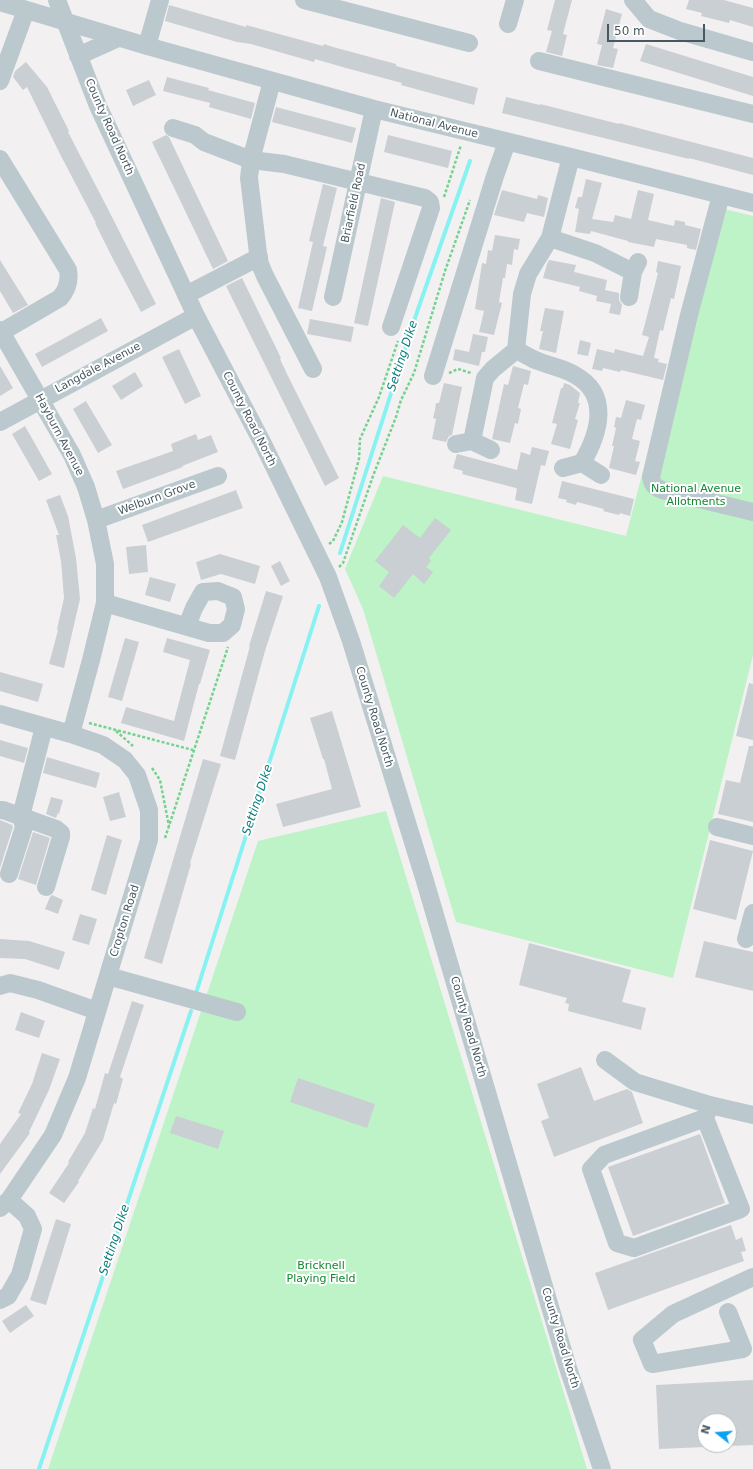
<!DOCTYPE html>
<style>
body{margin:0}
#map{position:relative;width:753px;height:1469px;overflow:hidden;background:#f3f0f1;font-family:"DejaVu Sans",sans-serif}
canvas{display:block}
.north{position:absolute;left:697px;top:1413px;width:40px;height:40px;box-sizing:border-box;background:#fff;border:1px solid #b5bdbf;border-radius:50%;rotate:287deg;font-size:11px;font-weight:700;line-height:16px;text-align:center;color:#475960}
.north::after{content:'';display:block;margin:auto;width:14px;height:18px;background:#0da2f1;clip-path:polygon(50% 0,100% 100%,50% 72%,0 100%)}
.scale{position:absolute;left:607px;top:24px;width:98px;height:18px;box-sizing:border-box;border:2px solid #475960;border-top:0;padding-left:5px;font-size:12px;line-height:14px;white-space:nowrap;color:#475960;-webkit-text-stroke:3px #fff;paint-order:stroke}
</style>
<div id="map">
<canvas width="753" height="1469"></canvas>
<div class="north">N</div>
<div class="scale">50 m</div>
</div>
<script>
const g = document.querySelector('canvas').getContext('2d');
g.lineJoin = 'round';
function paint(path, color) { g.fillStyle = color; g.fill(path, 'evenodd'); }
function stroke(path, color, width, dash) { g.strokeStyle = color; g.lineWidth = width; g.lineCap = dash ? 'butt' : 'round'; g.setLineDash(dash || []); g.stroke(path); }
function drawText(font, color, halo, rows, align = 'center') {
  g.font = font + ' "DejaVu Sans",sans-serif'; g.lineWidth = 4; g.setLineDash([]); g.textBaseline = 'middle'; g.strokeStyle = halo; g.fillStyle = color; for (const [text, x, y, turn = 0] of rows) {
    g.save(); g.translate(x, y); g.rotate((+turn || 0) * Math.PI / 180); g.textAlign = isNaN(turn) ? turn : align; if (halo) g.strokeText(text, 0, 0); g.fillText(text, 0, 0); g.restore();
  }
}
paint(new Path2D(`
 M712 206 753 216V655L673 978 456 922 363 609 345 569 383 476 626 536Z
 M386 811 587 1469H48L258 841Z`), '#bdf3c6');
stroke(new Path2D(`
 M340 553 417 312 470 161
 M196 993 319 606
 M39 1469 191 1011`), '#87f2f1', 4);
paint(new Path2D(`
 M555 0H572L563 34 567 35 562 56 546 52 552 31 547 30Z
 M689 0H724L753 8V27L730 20 729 23 701 16 702 13 686 9Z
 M169 5 246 27V25L323 46 324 44 333 47 396 64V66L478 88 474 105 401 85 402 83 346 68 315 59 314 62 251 44 237 42 165 21Z
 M606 9 622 14 613 48 618 49 613 68 597 65 602 45 597 44Z
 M646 44 753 77V96L640 61Z
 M26 62 47 87 69 131 68 132 109 211 156 304 141 312 112 257 95 223H96L60 154 27 87 23 90 13 77 15 71Z
 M167 77 209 88 208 90 255 103 251 119 209 107 210 103 163 91Z
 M149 80 156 95 133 106 126 90Z
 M506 97 540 105V104L619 124V123L753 158V175L689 158V159L502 113Z
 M276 107 356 128 352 143 272 122Z
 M166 135 169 137 228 261 213 269 152 142Z
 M388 135 452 151 448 168 384 152Z
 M586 179 602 183 592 219 613 222 615 215 631 219 638 190 654 194 648 220 674 226 675 220 685 222V225L701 229 696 250 687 248V245L656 239 654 247 628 242V241L591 231 590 234 575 232 579 209 575 208 578 197H582Z
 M323 184 337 188 323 246 327 247 312 311 298 308 313 242 309 241Z
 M502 190 537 199 538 195 548 198 544 217 527 213 524 222 494 215Z
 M381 198 395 202 368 326 354 323Z
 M495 235 520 239 518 250 514 249 512 265 507 264 505 278H503L499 302 502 303 494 335 479 332 484 311 475 309 482 263 486 264 488 250 492 251Z
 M0 260 28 305 13 313 0 291Z
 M549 260 576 265 574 272 607 280 605 290 619 293V300L622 305 620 315 609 313 611 304 596 301 597 296 579 291 580 287 543 278 547 264Z
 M658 261 681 266 674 299 671 298 663 331 660 330 654 358 659 359 658 362 667 364 663 380 621 370 620 372 603 368 602 371 592 369 597 349 614 353 615 349 643 356 649 337 642 335 658 273 656 272Z
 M242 278 281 358 280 359 287 374 339 478 325 486 226 286Z
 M545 308 564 311 556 353 539 349 543 331H540Z
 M101 318 108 331 42 367 35 354Z
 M310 319 354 327 351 342 307 334Z
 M473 334 488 337 485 352H482L479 366 453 360 455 349 469 352Z
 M580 340 591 343 588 356 577 354Z
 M179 349 201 396 185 404 162 357Z
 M0 366 13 388 0 396Z
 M513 366 531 371 528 385 524 384 518 408 521 409 518 424 515 423 510 443 492 439 504 384 508 385Z
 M135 372 143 386 121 400 112 386Z
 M444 383 462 387 452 435 449 436 446 442 432 439 436 419 433 418 435 410 436 403H439Z
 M564 383 570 385 580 393 578 403H580L575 419 578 420 570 449 551 444 557 424 552 423 561 388H563Z
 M626 400 645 405 641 420 637 419 632 439 640 441 635 461 640 462 636 475 609 468 614 446H612L616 428 614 427 616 417 621 418Z
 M86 401 112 445 98 453 73 409Z
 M25 426 52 474 39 481 12 434Z
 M196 434 198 440 211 435 218 452 182 466 183 467 123 489 116 471 173 451 171 444Z
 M532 447 549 451 545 466 541 465 532 504 515 500 517 489 516 488 462 474 463 471 453 468 457 454 517 470 521 452 530 455Z
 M562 481 634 499 630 516 620 513 619 515 603 511 604 509 577 502 576 505 566 502 567 500 558 498Z
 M236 490 243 508 148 542 142 525Z
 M60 495 68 516 76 558 80 599 64 668 49 664 58 630 57 629 64 598 61 561 56 535H59L46 500Z
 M435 518 451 530 429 558 431 561 426 567 433 572 424 584 413 574 394 598 379 586 389 572 375 561 403 525 420 538Z
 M146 545 148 572 129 574 126 547Z
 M220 554 260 566 255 584 221 574 201 580 196 562Z
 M280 561 290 581 281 586 271 566Z
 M150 577 176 584 170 602 145 595Z
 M266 591 283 596 265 651 235 760 220 756 250 646H249Z
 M125 638 139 642 122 701 108 697Z
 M167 638 210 650 200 684H199L184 741 121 723 126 707 174 721 190 660 163 652Z
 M0 672 43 684 38 702 0 691Z
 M749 683 753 684V740L736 736Z
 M332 711 361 807 283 827 276 804 332 789 324 759H323L310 718Z
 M0 740 28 748 24 763 0 756Z
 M749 746H753V822L718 814 726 780 740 783Z
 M47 757 100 773 96 788 43 773Z
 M203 759 221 764 190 863 191 864 162 964 144 958Z
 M119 792 126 817 110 821 103 797Z
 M51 797 63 800 59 814 58 813 56 818 46 814Z
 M0 820 12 825 13 827 0 868Z
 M33 832 50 838 36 885 18 879Z
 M107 835 122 840 106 895 91 890Z
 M710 840 753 851 736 920 693 909Z
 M52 895 63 900 58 914 45 909 50 897Z
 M80 914 97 919 89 945 72 940Z
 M0 939 29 941 65 952 59 970 25 959 0 958Z
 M704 941 753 952V991L695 977Z
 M529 943 631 970 622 1002 646 1008 641 1030 568 1011 569 1004 565 1003 567 998 519 985Z
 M132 1001 144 1005 120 1077 123 1079 116 1104 114 1103 103 1140 78 1181 79 1182 64 1203 49 1193 69 1163 68 1162 85 1133 93 1108 95 1109 105 1073 108 1074Z
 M21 1012 45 1021 39 1038 15 1030Z
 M42 1053 60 1059 49 1090 29 1132 30 1133 0 1174V1144L21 1114 18 1113 32 1084Z
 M581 1067 594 1101 627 1089 632 1092 643 1123 554 1157 541 1121 549 1118 537 1084Z
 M298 1078 375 1104 367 1128 290 1102Z
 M176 1116 224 1131 218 1149 170 1133Z
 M700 1134 725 1203 633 1236 608 1167Z
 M56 1219 71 1224 46 1305 30 1300Z
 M731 1225 736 1240 742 1237 746 1251 741 1252 744 1261 608 1310 595 1273Z
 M26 1305 34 1316 10 1333 2 1321Z
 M753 1380V1445L729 1446V1421H705V1447L659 1449 656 1385Z`), '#cacfd3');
stroke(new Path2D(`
 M444 197 461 145
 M449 373 458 369 471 373
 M329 544 333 541 342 522 359 459 360 439 379 397 398 341
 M339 567 343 563 373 476 396 417 401 400 414 373 445 271 470 200
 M89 723 193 750
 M116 731 133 746
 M152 768 160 780 169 826
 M165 838 228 647`), '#72d38e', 2.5, [3, 2]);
stroke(new Path2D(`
 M57 0 98 106 196 316 263 444 328 577 351 641 425 881 568 1368 602 1469
 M304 0 469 43
 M633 0 649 19 680 31 753 52
 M0 2 147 46 374 109 571 157 753 203
 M508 24 515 0
 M147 46 160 0
 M78 56 118 38
 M539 61 753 114
 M0 81 26 10
 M272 81 251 160 249 178 258 253 260 264 265 276 313 369
 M173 128 195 135 204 142 251 160 284 164 425 198 430 202 431 208 391 327
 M0 159 68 270C70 281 67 290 60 298L0 333
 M721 195 689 315 651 477C652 485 655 487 662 490L753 512
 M550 238 595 253 633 272
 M186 295 259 257
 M333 297 374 109
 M629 297 633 272 638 262
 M0 330 72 455 86 487 96 520 105 564V603L91 660 71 734
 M516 350C523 353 530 358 538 361 550 366 564 368 575 375 611 395 599 434 582 463
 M433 376 495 176 507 142
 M0 422 196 316
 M472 441 485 378 493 369 516 350 522 294 528 274 550 238 571 157
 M456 444 472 441 491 450
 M563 468 582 463 601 475
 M96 520 218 476
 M105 603 209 633H223L232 625 236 609 233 597 218 591 203 592 194 608 187 626
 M0 714 71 734 103 745 125 760 137 775 149 810V840L77 1078 53 1135 9 1200 0 1208
 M0 810H3L56 829 61 833V837L46 887
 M717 827 753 836
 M9 874 24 827 21 816 44 727
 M746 939 753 913
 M108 976 237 1012
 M0 986 10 983 38 990 97 1011
 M605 1060 635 1082 710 1105 753 1115
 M705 1118 741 1209 634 1248 617 1243 591 1169 604 1155 705 1118 710 1105
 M0 1300 8 1296 20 1275 33 1229 27 1216 9 1200
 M728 1312 743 1349 652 1364 642 1340 673 1314 753 1277`), '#bbc9ce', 18);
drawText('11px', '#475960', '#fff', [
 ["National Avenue",434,124,14],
 ["County Road North",109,127,66],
 ["Briarfield Road",354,203,-78],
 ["Langdale Avenue",98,368,-28],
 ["County Road North",249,419,63],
 ["Hayburn Avenue",59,435,62],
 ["Welburn Grove",157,498,-20],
 ["County Road North",374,717,73],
 ["Cropton Road",125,921,-73],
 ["County Road North",468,1027,74],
 ["County Road North",560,1338,73]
]);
drawText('11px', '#118732', '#fff', [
 ["National Avenue",696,489],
 ["Allotments",696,502],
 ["Bricknell",321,1266],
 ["Playing Field",321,1279]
]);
drawText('italic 12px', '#087d7c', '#fff', [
 ["Setting Dike",403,356,-72],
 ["Setting Dike",258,800,-72],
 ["Setting Dike",115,1240,-72]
]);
</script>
